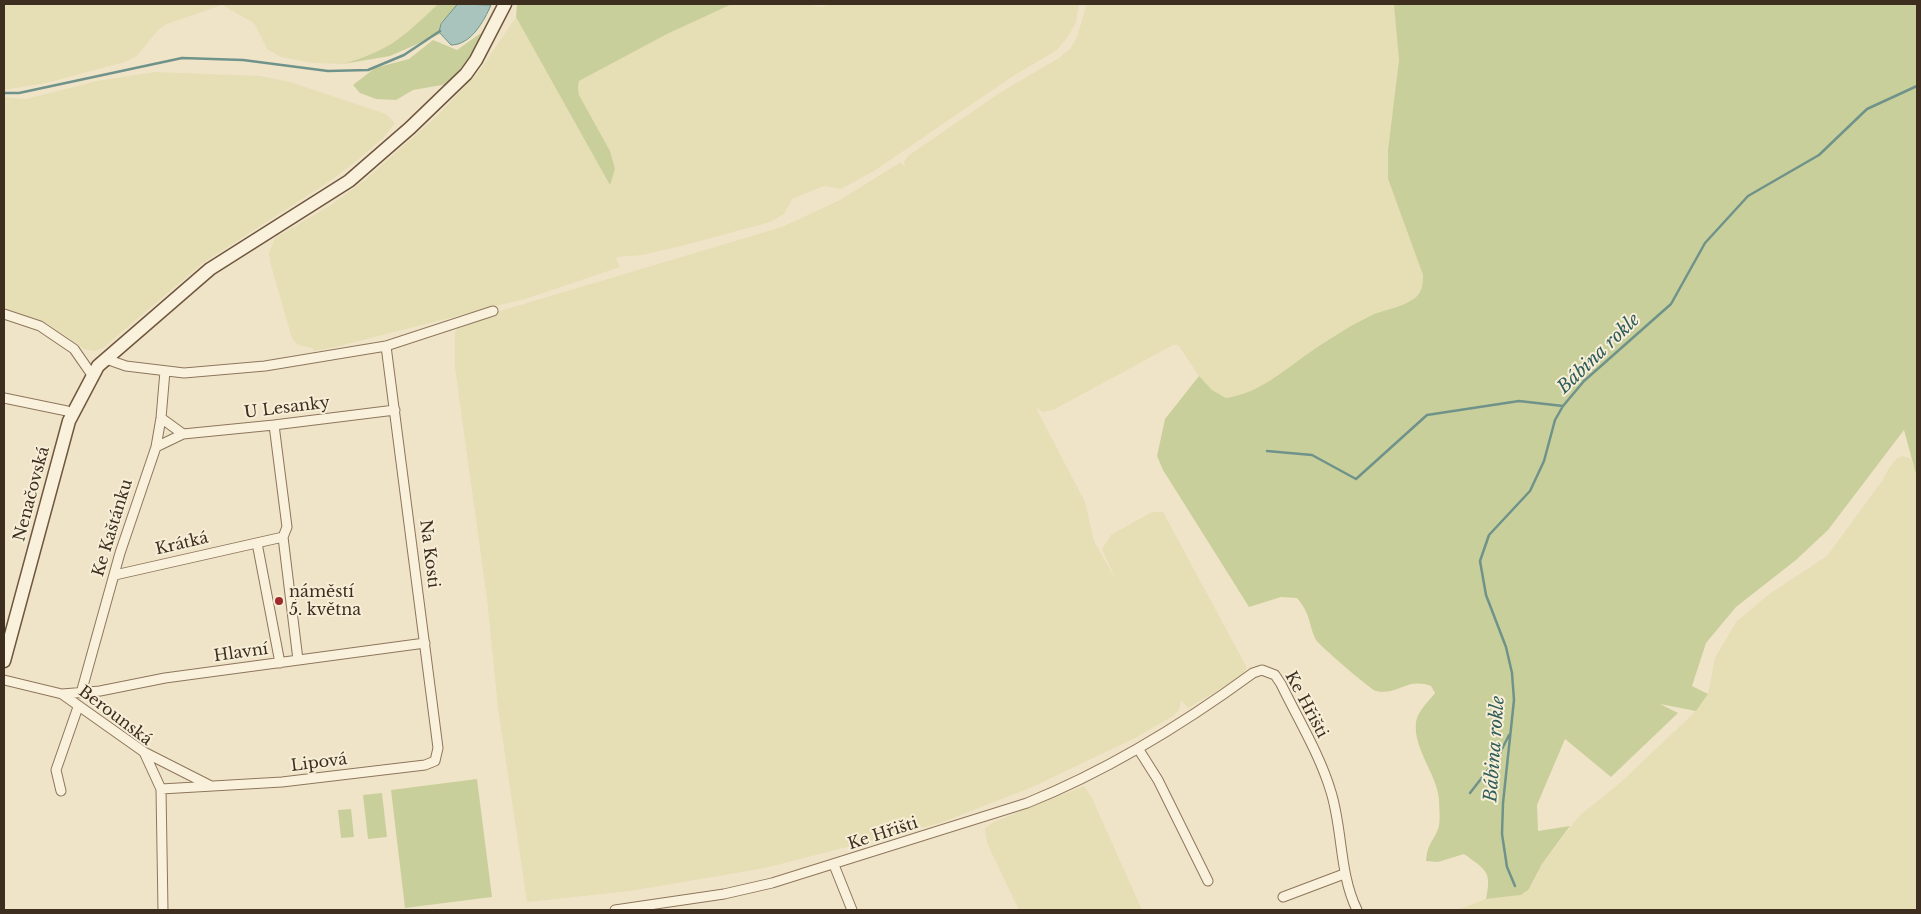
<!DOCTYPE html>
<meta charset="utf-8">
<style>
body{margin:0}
#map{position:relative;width:1921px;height:914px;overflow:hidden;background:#f0e4c8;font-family:"Libre Baskerville",serif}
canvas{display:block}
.frame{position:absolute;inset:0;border:5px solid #3d2e20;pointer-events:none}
</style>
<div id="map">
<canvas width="1921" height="914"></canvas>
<div class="frame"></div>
</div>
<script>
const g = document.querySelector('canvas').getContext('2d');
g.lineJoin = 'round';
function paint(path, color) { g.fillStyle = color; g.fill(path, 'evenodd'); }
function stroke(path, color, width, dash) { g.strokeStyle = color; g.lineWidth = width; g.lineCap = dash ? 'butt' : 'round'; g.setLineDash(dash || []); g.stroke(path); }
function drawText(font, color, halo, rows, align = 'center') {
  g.font = font + ' "Libre Baskerville",serif'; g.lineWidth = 4; g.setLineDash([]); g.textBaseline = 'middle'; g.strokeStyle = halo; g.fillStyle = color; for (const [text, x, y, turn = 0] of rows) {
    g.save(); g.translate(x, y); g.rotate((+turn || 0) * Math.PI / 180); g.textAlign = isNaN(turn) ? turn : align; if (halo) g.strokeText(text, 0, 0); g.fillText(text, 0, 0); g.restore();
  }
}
paint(new Path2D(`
 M4 4H438L401 39 390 46 370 56 343 64 313 63 281 57 267 49 254 23 222 5 167 24 158 30 137 56 125 62 46 83 4 90Z
 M732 4H806L822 7 830 4H1079L1076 22 1069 35 1057 50 1013 76 874 171 841 189 824 186 792 199 784 214 770 222 685 245 642 255 617 257 616 259 620 267 528 298 335 347 313 351V348L298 345 292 338 270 262 269 253 275 238 331 205 366 179 438 115 480 70 516 17 545 66 615 169 610 151 579 95 578 88 579 81 667 34Z
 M1087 4H1394L1396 14 1399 60 1388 150V179L1423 275V286L1418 295 1409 302 1369 316 1336 335 1272 381 1238 396 1226 398 1212 390 1199 376 1178 345H1173L1055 409 1044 412 1036 408 1085 502 1094 541 1117 582 1102 549 1111 535 1152 512H1163L1247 668 1242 676 1188 708 1181 700 1179 710 1173 716 1135 738 1030 788 940 823 765 868 630 891 527 902 498 708 487 599 455 368V333L460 323 782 227 840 200 901 162 905 168 904 162 908 156 1001 92 1059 58 1070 49 1077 37Z
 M155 72 260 76 290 82 386 114 395 123 384 137 359 159 330 181 203 263 103 348 94 351 84 349 49 325 4 310V97L26 99 97 81Z
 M1903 456 1911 459 1917 478V910H1457L1486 899 1521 895 1532 885 1542 864 1579 816 1620 783 1696 711 1708 694 1715 658 1736 622 1768 595 1827 556 1882 481 1889 468 1897 458Z
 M1084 786 1091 796 1142 910H1019L987 843 985 828 994 822Z`), '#e6deb5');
paint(new Path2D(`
 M438 4H458L441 24 440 34 390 56 343 64C391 50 403 37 438 4Z
 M517 4H732L667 34 579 81 578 88 579 95 610 151 615 169 610 185 516 17Z
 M1394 4H1917V478L1904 430 1828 530 1796 560 1736 607 1706 643 1692 686 1708 694 1696 711 1660 704 1678 713 1611 777 1565 739 1537 805 1538 831 1570 826 1542 864 1529 889 1521 895 1486 899C1492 871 1486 870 1464 854L1438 862 1426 861C1428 842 1432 844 1438 829 1441 822 1439 807 1439 799 1436 772 1413 749 1416 722 1418 711 1428 702 1435 693L1431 686C1406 677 1398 696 1376 691 1371 690 1319 645 1316 640 1308 624 1312 616 1297 598L1281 597 1249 607 1163 470 1157 456 1165 419 1199 376 1212 390 1226 398C1258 393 1281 373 1306 355 1326 341 1346 328 1368 317 1383 309 1404 308 1417 296 1423 289 1423 283 1423 275L1388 179V150L1399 60Z
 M481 33 474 52 448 84 413 90 396 100 376 99 360 93 353 85 375 68 409 59 433 40 457 50Z
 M477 779 492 897 405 908 391 790Z
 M382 793 387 837 368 839 363 795Z
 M351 809 354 837 341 838 338 810Z`), '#c9cf9b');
const water = new Path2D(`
 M458 4 491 5C484 21 471 45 451 45L439 32 441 24Z`);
paint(water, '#a9c4bc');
stroke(water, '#6f938a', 1);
stroke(new Path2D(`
 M4 93H19L182 58 243 60 328 71 368 70 404 55 440 31
 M1267 451 1312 455 1356 479 1427 415 1519 401 1563 406
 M1470 793 1498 757 1509 735
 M1515 886 1507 867 1502 834 1503 803 1514 700 1512 673 1506 647 1486 595 1480 561 1489 535 1530 491 1544 461 1555 420 1563 406 1584 381 1671 304 1705 243 1748 196 1819 155 1867 109 1917 86`), '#6f938a', 2.5);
const street = new Path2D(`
 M4 314 40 326 74 349 92 375
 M106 359 126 366 184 373 265 366 386 346 493 311
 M4 398 67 411 72 415
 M161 418 183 434
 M274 425 287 527 283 537
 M156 447 183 434 274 425 395 410
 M283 537 298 660
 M257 543 280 663
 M115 575 283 537
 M4 680 62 694 144 752 161 789 163 910
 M81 693 120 553 156 447 161 418 165 371
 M62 694 100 691 165 678 425 643
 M1139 750 1158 780 1208 881
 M144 752 209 785
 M161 789 282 782 425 765 435 761 438 748 386 346
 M61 791 56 770 78 707
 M834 865 852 910
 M1283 897 1344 874
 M615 910 724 894 772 883 1027 803C1109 770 1182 725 1253 673L1262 670 1275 675 1281 684C1298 719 1320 755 1331 792 1343 831 1339 873 1357 910`);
const secondary = new Path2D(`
 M4 661 69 421 98 366 210 269 349 181 410 128 466 74 476 60 505 4`);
stroke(street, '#8d765c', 11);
stroke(secondary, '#6f573f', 15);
stroke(street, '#faf1dc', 9);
stroke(secondary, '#faf1dc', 12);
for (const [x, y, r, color] of [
 [279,601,5,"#9e2a2b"]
]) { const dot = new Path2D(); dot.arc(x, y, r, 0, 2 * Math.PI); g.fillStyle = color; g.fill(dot); stroke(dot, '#f7eed8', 2); }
drawText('16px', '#3d2e20', '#f7eed8', [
 ["U Lesanky",287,408,-7],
 ["Nenačovská",32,494,-75],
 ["Ke Kaštánku",113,528,-73],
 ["Krátká",182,544,-13],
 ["Na Kosti",429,554,83],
 ["Hlavní",241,653,-8],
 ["Ke Hřišti",1306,705,62],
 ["Berounská",115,716,37],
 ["Lipová",319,763,-7],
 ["Ke Hřišti",883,834,-18]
]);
drawText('16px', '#3d2e20', '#f7eed8', [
 ["náměstí",289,592],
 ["5. května",289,610]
], 'left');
drawText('italic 18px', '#2f5d5a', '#f7eed8', [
 ["Bábina rokle",1599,354,-44],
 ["Bábina rokle",1495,749,-86]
]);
</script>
